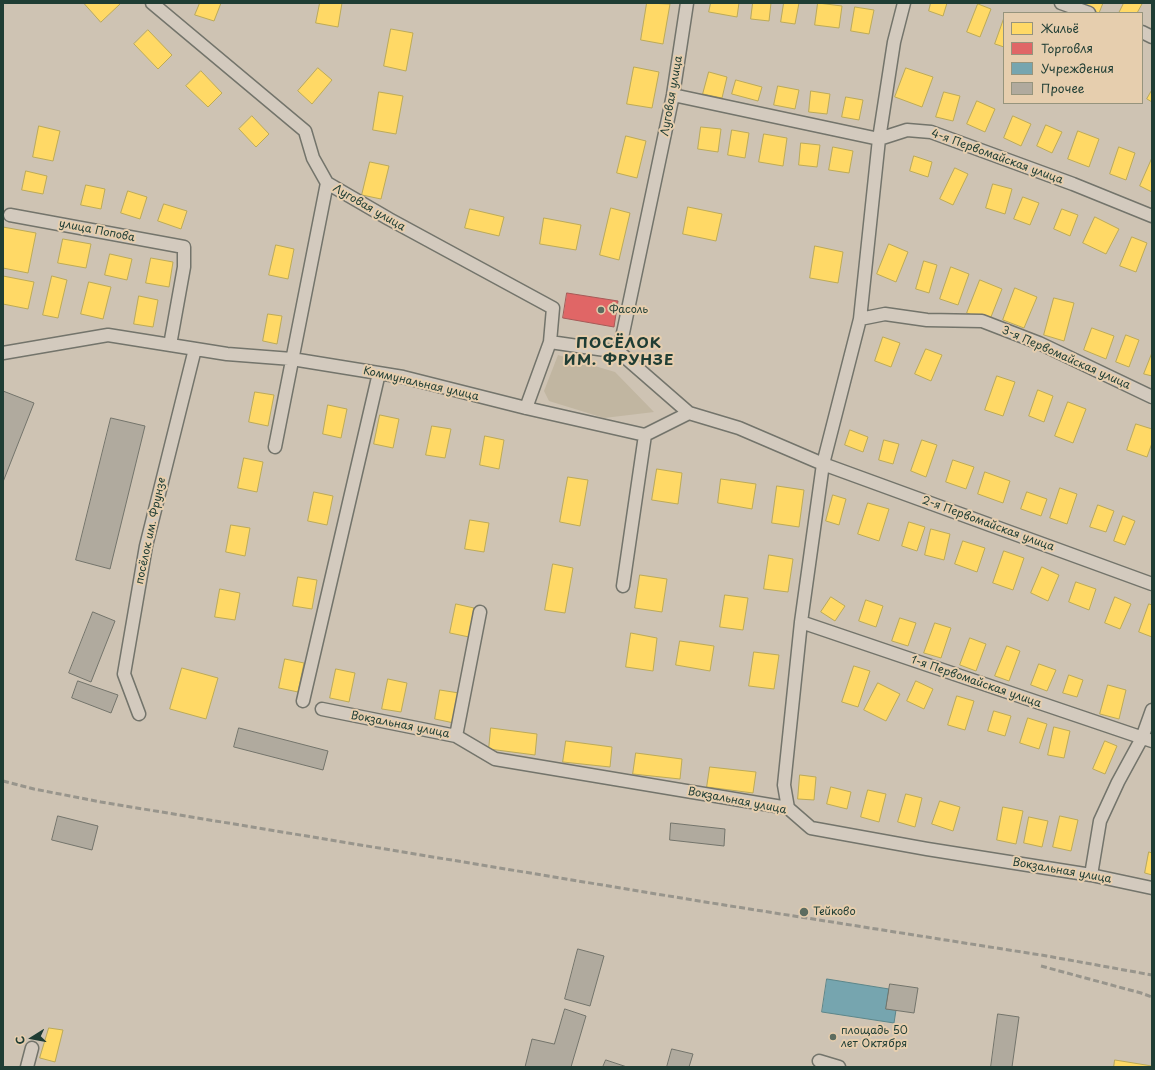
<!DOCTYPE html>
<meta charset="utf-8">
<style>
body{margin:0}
#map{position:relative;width:1155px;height:1070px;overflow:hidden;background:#cec3b3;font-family:"Playpen Sans",sans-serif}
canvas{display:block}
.frame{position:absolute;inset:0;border:4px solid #1f3d34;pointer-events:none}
.legend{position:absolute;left:1003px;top:12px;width:140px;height:92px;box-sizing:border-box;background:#e6ceae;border:1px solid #96947d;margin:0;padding:5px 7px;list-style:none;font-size:12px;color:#1f3d34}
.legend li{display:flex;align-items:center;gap:8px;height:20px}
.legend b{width:20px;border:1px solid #96947d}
.north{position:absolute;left:12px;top:1018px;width:40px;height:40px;-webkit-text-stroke:3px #e6ceae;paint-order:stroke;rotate:259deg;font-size:11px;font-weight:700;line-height:16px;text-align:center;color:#1f3d34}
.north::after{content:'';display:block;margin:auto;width:14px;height:18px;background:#1f3d34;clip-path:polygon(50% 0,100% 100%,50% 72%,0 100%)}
</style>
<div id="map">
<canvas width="1155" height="1070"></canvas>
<div class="frame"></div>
<ul class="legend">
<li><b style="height:11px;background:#ffd966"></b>Жильё</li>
<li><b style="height:11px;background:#e06666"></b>Торговля</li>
<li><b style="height:11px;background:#76a5af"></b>Учреждения</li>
<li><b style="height:11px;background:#b0aa9e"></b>Прочее</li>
</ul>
<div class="north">С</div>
</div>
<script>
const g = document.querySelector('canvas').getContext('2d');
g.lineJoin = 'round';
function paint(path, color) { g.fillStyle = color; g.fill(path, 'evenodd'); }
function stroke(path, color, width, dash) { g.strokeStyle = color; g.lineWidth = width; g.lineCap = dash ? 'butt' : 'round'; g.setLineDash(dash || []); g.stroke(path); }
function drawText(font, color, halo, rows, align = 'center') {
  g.font = font + ' "Playpen Sans",sans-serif'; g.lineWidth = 4; g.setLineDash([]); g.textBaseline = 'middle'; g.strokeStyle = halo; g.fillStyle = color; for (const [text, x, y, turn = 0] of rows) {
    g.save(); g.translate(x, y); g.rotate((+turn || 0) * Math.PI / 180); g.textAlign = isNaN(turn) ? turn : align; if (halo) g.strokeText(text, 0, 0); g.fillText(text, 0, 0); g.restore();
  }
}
paint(new Path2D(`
 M558 355 615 372 654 412 604 418 549 401 544 391Z`), '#c1b6a1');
const homes = new Path2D(`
 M84 3H119L120 4 101 22Z
 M200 3H221L214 21 195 15Z
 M320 3H342L338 27 316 23Z
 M647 3 670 4 663 44 641 40Z
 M711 3H739L737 17 709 12Z
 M753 3H771L769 21 751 19Z
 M784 3H799L795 24 781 22Z
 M818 3 842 6 839 28 815 25Z
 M931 3H947L943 16 929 11Z
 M1085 3H1103L1099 13 1083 7Z
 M1124 3H1140L1142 4 1137 13H1119Z
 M978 4 991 9 980 37 967 32Z
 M855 7 874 10 869 34 851 31Z
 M1004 18V47L995 44Z
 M391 29 413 33 406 71 384 66Z
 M148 30 172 55 158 69 134 44Z
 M634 67 659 72 652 108 627 104Z
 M318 68 332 80 312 104 298 91Z
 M906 68 933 77 922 107 895 97Z
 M201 71 222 93 208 107 186 86Z
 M709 72 727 77 722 98 703 94Z
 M736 80 762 87 758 101 732 94Z
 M778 86 799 90 795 109 774 105Z
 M1152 90V102L1147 99Z
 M811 91 830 94 827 114 809 112Z
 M379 92 403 96 396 134 373 130Z
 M944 92 960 96 953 121 936 117Z
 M846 97 863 100 859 120 842 117Z
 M977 101 995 109 985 132 967 124Z
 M252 116 269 134 256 147 239 129Z
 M1013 116 1031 124 1021 146 1004 138Z
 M1046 125 1062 132 1052 153 1037 146Z
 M39 126 60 131 53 161 33 157Z
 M701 127 721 129 718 152 698 149Z
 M732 130 749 133 745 158 728 155Z
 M1078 131 1099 139 1089 167 1068 159Z
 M764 134 787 138 783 166 759 162Z
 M626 136 646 141 637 178 617 173Z
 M801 143 820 145 817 167 799 165Z
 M833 147 853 151 849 173 829 170Z
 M1119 147 1135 153 1126 180 1110 174Z
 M914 156 932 162 928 177 910 171Z
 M1152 158V192L1140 186Z
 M370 162 389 166 381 199 362 195Z
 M955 168 968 174 953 205 940 199Z
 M26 171 47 176 43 194 22 190Z
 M993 184 1012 189 1005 214 986 208Z
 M86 185 105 189 101 209 81 205Z
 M128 191 147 197 140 219 121 213Z
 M1023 197 1039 203 1030 225 1014 219Z
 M164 204 187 211 181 229 158 221Z
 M688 207 722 214 716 241 683 234Z
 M611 208 630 213 619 260 600 255Z
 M470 209 504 217 499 236 465 228Z
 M1062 209 1078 215 1070 236 1054 229Z
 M1095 217 1119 229 1106 254 1083 243Z
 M544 218 581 225 576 250 540 244Z
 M3 227 36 233 28 273 3 268Z
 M1132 237 1147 243 1136 272 1120 266Z
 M63 239 91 244 86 268 58 263Z
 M889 244 908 252 896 282 877 274Z
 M276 245 294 249 288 279 269 275Z
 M815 246 843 252 838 283 810 278Z
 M110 254 132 259 127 280 105 275Z
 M151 258 173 262 169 287 146 283Z
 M924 261 937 265 929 293 916 289Z
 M951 267 969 274 958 305 940 299Z
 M3 276 34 282 28 309 3 304Z
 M52 276 67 280 58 318 43 315Z
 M980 280 1002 289 989 322 967 313Z
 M89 282 111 287 103 319 81 314Z
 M1015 288 1037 297 1024 328 1003 320Z
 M139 296 158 300 153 327 134 324Z
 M1054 298 1074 303 1064 341 1044 335Z
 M268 314 282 316 277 344 263 341Z
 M1092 328 1114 336 1106 359 1084 350Z
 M1126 335 1139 340 1129 367 1116 362Z
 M883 337 900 343 891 367 875 361Z
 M926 349 942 355 931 381 915 374Z
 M1152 353V376L1144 374Z
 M997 376 1015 382 1003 416 985 410Z
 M1038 390 1053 396 1044 422 1029 416Z
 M255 392 274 395 268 426 249 422Z
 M1068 402 1086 409 1073 443 1055 436Z
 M328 405 347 409 341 438 323 434Z
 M380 415 399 419 393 448 374 444Z
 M1136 424 1152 429V443L1147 457 1127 450Z
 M432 426 451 429 445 458 426 455Z
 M850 430 868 437 863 452 845 445Z
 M485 436 504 440 499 469 480 465Z
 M884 440 899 444 893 464 879 460Z
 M922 440 937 445 926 477 911 471Z
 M244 458 263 462 257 492 238 488Z
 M953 460 974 467 966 489 946 482Z
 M657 469 682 473 678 504 652 500Z
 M985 472 1010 481 1003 503 978 494Z
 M568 477 588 480 580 526 560 522Z
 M721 479 756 484 752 509 718 503Z
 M777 486 804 490 799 527 772 523Z
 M1060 488 1077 494 1067 524 1050 518Z
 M314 492 333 496 327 525 308 521Z
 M1027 492 1047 499 1041 516 1021 509Z
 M833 495 846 499 839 525 826 521Z
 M868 503 889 509 879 541 858 534Z
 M1098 505 1114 511 1106 532 1090 527Z
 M1123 516 1135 521 1125 545 1114 541Z
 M470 520 489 523 484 552 465 549Z
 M909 522 925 527 917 551 902 546Z
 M231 525 250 528 245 556 226 552Z
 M931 529 950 534 944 560 925 555Z
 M963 541 985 548 977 572 955 564Z
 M1004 551 1024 558 1013 590 993 583Z
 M769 555 793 559 788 592 764 589Z
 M553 564 573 568 565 613 545 610Z
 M1042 567 1059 575 1048 601 1031 593Z
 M640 575 667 579 662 612 635 608Z
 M298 577 317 580 312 609 293 606Z
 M1076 582 1096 589 1089 610 1069 602Z
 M220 589 240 593 235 620 215 617Z
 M725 595 748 598 743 630 720 627Z
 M831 597 845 606 835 621 821 612Z
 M1115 597 1131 604 1120 629 1105 623Z
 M866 600 883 606 876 627 859 621Z
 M456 604 474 608 469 637 450 633Z
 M1149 604 1152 605V637L1139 632Z
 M900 618 916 623 908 646 892 641Z
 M935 623 951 628 941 658 924 653Z
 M631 633 657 638 653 671 626 667Z
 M970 638 986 644 976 671 960 665Z
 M680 641 714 646 710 671 676 665Z
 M1007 646 1020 651 1009 681 995 676Z
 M754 652 779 655 774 689 749 686Z
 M285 659 304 663 298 692 279 688Z
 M1039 664 1056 670 1047 691 1031 685Z
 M854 666 870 671 858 707 842 702Z
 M182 668 218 678 206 719 170 709Z
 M336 669 355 673 349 702 330 698Z
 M1069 675 1083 680 1077 697 1063 693Z
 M388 679 407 683 401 712 382 709Z
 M916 681 933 689 924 709 907 701Z
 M878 683 900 694 886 721 864 710Z
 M1108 685 1126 690 1119 719 1100 714Z
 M440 690 459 693 454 723 435 719Z
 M957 696 974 701 965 730 948 725Z
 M994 711 1011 716 1005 736 988 731Z
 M1028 718 1047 724 1039 749 1020 743Z
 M1054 727 1070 731 1064 758 1048 755Z
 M491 728 537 734 535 755 489 749Z
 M566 741 612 747 610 767 563 762Z
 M1105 741 1117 746 1105 774 1093 769Z
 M636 753 682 759 680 779 633 774Z
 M710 767 756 772 753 793 707 787Z
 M800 775 816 777 814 800 798 799Z
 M831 787 851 792 847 809 827 804Z
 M868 790 886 794 879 822 861 817Z
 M906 794 922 798 915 827 898 822Z
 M940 801 960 807 953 831 932 824Z
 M1003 807 1023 811 1016 844 997 840Z
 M1060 816 1078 820 1071 851 1053 847Z
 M1029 817 1048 821 1042 847 1024 843Z
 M1149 852 1152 853V875L1145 873Z
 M49 1028 63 1030 55 1062 40 1058Z
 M1115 1060 1152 1066V1067H1114Z`);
paint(homes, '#ffd966');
stroke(homes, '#bcaa57', 1);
const shops = new Path2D(`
 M567 293 618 301 614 327 563 318Z`);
paint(shops, '#e06666');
stroke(shops, '#a65a57', 1);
const public = new Path2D(`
 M827 979 889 989 886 1009 896 1010 894 1023 822 1012Z`);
paint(public, '#76a5af');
stroke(public, '#5c868a', 1);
const building = new Path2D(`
 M3 391 34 403 3 482Z
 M111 418 145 426 110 569 76 560Z
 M93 612 115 621 91 682 69 673Z
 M78 681 118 695 111 713 72 698Z
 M239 728 328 751 323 770 234 747Z
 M58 816 98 826 92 850 52 840Z
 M671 823 725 829 724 846 670 840Z
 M578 949 604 956 590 1006 565 999Z
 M890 984 918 988 914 1013 886 1009Z
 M565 1009 586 1016 571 1067H525L532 1039 554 1044Z
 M998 1014 1019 1017 1012 1067H991Z
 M672 1049 693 1054 689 1067H667Z
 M606 1060 627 1067H603Z`);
paint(building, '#b0aa9e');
stroke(building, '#73746b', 1);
const street = new Path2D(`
 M152 3 305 131 313 158 327 183 389 219 553 308 550 342 526 408
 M1061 3 1089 13
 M1142 32 1152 37
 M673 95 879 139 907 130 931 132 1073 184 1152 216
 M10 215 184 247V267L170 345
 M860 319 885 314 927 320 982 321 1039 343 1152 397
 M550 342 619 352 689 413
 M619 352 673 95 687 3
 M3 353 108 335 227 354 292 359 403 377 526 408 645 435 689 413 739 428 823 464 1152 584
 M275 447 327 183
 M623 586 645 435
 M801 622 1152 741
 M303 701 379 373
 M322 709 456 736 495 759 788 808 811 828 927 849 1091 875 1152 888
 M139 714 124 674 146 546 195 349
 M456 736 480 612
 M788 808 784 785 801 622 823 464 860 319 879 139 894 42 904 3
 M1091 875 1100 821 1118 782 1142 738 1152 710
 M819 1061 839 1067
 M27 1067 32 1048`);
stroke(street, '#73746b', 15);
stroke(street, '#d3cabe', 12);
stroke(new Path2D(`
 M3 781 34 789 101 802 699 901 1047 956 1152 975
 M1041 966 1141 993 1152 997`), '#98958c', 3, [6, 3]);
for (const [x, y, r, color] of [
 [601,310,4,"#5c6c60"],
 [804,912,5,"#5c6c60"],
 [833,1037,4,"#5c6c60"]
]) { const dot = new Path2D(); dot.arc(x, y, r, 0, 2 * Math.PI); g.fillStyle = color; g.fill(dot); stroke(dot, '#e6ceae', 1.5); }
drawText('11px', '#1f3d34', '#e6ceae', [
 ["Луговая улица",672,96,-80],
 ["4-я Первомайская улица",997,157,20],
 ["Луговая улица",369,208,30],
 ["улица Попова",97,231,11],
 ["3-я Первомайская улица",1066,358,24],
 ["Коммунальная улица",421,384,13],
 ["2-я Первомайская улица",988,524,20],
 ["посёлок им. Фрунзе",151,531,-78],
 ["1-я Первомайская улица",976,682,19],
 ["Вокзальная улица",400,725,11],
 ["Вокзальная улица",737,801,11],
 ["Вокзальная улица",1062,871,10]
]);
drawText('11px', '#1f3d34', '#e6ceae', [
 ["Фасоль",609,310],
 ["Тейково",813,912],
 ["площадь 50",841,1031],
 ["лет Октября",841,1044]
], 'left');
g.letterSpacing = '1px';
drawText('bold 15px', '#1f3d34', '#e6ceae', [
 ["ПОСЁЛОК",619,344],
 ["ИМ. ФРУНЗЕ",619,361]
]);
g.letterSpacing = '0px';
</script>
